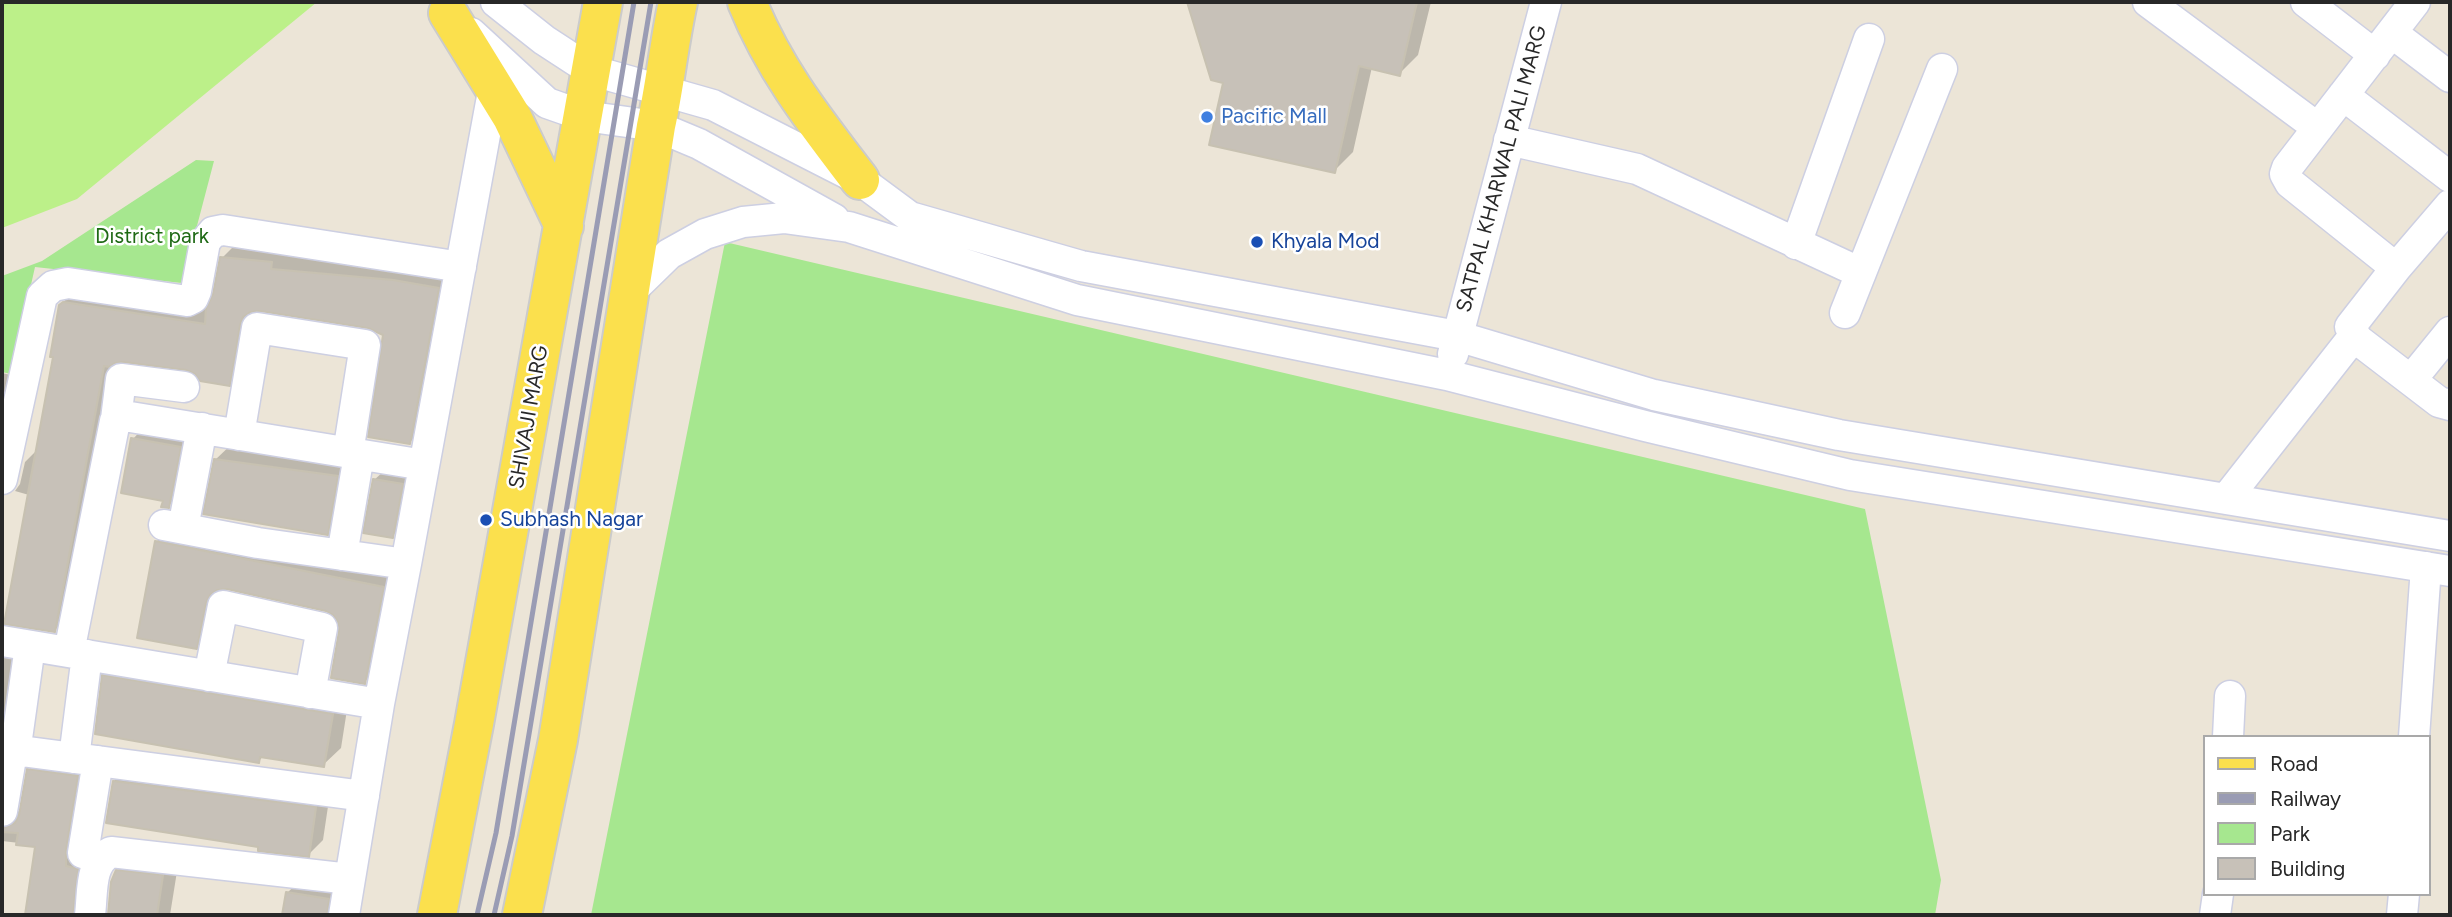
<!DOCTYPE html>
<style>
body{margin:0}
#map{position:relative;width:2452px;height:917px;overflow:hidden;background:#ece5d7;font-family:Figtree,sans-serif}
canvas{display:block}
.frame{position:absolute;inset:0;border:4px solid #282828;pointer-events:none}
.legend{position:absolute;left:2203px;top:735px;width:228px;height:161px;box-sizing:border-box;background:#fff;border:2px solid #a9a9a9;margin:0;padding:9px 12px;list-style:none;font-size:21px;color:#282828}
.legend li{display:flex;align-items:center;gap:14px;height:35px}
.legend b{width:35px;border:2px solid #a9a9a9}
</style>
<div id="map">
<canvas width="2452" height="917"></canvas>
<div class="frame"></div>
<ul class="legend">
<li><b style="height:9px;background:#fbe04d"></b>Road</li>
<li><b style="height:9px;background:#9a9cb4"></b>Railway</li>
<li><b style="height:19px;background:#a6e78f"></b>Park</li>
<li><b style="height:19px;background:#c7c1b8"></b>Building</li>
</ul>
</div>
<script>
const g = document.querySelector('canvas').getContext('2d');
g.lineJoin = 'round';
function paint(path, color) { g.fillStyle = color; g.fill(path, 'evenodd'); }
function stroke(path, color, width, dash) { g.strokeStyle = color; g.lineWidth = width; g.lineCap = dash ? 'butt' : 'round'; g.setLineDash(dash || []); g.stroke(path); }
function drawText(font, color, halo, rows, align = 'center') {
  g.font = font + ' Figtree,sans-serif'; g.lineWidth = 5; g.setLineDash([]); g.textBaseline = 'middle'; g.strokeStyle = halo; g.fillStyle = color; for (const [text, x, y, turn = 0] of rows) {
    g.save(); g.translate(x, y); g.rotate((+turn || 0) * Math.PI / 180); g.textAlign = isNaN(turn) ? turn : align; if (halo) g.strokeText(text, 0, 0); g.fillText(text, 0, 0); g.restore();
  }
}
paint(new Path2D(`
 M196 160 214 161 182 283 35 267 11 374 2 372V276L42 261Z
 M725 242 1865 509 1941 880 1935 915H591Z`), '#a6e78f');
paint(new Path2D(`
 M2 2H317L77 199 2 228Z`), '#bcf089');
paint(new Path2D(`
 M1189 2H1431L1418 55 1399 74 1372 67 1353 152 1334 171 1226 82 1213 79Z
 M240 240 456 270 428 424 410 442 385 334 368 326 257 309 247 366 229 384 187 368 119 360 73 612 55 630 29 495 15 491 20 484 25 462 37 450 55 356 60 305 81 285 210 304 215 295 222 258Z
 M2 373 15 376 2 453Z
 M147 424 194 433 183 492 168 506 133 439Z
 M235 441 356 457 346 514 327 533 215 460Z
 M384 471 412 475 402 527 392 536 374 480Z
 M171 527 397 573 379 667 364 682 341 631 340 621 334 613 326 609 227 587 220 588 211 632 196 647 157 541Z
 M2 627 26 644 2 783Z
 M121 659 349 697 341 748 323 765 264 755 259 761 104 676Z
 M45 754 93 760 81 915H27L37 845 2 841V845V800L7 808 21 812 28 770Z
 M129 767 330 793 323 840 308 855 260 846 114 781Z
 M135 854 179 859 170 915H109L112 883 117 871Z
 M305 876 345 882V915H284L287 893Z`), '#0003');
const building = new Path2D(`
 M1187 2H1417L1400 76 1359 66 1335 173 1209 145 1223 83 1211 80Z
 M220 257 272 262 271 269 393 280 439 288 410 444 368 437 383 335 368 328 260 311 250 312 243 317 240 325 230 386 200 381 195 374 186 370 123 362 115 363 109 367 104 366 55 632 4 624 53 357H50L59 305 63 302 205 324 206 308 213 294Z
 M131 438 181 447 169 508 161 507 163 501 121 493Z
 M214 459 338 476 328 535 203 514Z
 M373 479 403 484 393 538 363 533Z
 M155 541 384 587 365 684 331 678 339 631 338 622 333 615 326 611 227 589 217 590 210 595 206 603 197 649 137 638Z
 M102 675 333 714 324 767 260 757 259 763 95 734Z
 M27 769 78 776 66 850V866L78 869 73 915H25L35 847 16 845 18 833 2 832V828L15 823 19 815Z
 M113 781 316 807 309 857 258 851V847L106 823Z
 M116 870 163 875 157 915H108L111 882Z
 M286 892 329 899 327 915H282Z`);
paint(building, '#c7c1b8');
stroke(building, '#c7c1b1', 2);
const minor = new Path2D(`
 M496 2 544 40 590 70 713 105 860 180 910 217 1081 266 1457 336 1654 395 1839 435 2450 536
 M2148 2 2318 128
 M2306 2 2375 55
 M471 33 547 103 584 116 656 126 699 144 834 219
 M2392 33 2450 77
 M2343 95 2450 177
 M1509 140 1637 169 1861 273
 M2450 205 2396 268 2350 327 2358 340 2439 402 2450 405
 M1796 244 1869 39
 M2396 268 2290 183 2285 174 2287 168 2415 2
 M631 291 669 254 705 234 743 222 784 218 849 227 1077 300 1447 375 1645 426 1850 475 2450 571
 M1845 313 1942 69
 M1453 354 1546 2
 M2411 380 2450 332
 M116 419 121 379 184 387
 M239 435 257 328 365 345 348 453
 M2 479 42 296 53 286 68 283 187 301 193 298 196 291 205 242 213 232 223 230 461 267
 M2226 499 2354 336
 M183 528 202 428
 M342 555 359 455
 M406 564 494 86
 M2 641 379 704 406 564 258 543 164 525
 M69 652 115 421 118 415 424 465
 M209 676 223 606 322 628 310 693
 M2228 737 2230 696
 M2414 737 2426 567
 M15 753 30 646
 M74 758 87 655
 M98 761 83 853 101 857
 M2 811 11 758 21 751 364 796
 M90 915C93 892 89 863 111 852L350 879
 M344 915 379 704
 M2215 915 2218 894
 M2402 915 2404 894`);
const major = new Path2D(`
 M747 2C775 71 815 121 860 180
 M448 13 512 117 564 226
 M437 915 474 724 603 2
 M522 915 558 740 656 126C665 85 669 43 678 2`);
stroke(minor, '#cdcfe2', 33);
stroke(major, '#cbcbcb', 42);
stroke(minor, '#fff', 30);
stroke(major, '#fbe04d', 38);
stroke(new Path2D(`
 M477 915 496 833 634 2
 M494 915 512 836 651 2`), '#9a9cb4', 5);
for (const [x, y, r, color] of [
 [1207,117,7,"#3f7fe0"],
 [1257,242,7,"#1a4fb4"],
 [486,520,7,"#1a4fb4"]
]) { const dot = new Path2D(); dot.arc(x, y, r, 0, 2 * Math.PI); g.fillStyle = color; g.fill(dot); stroke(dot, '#fff', 2.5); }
drawText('21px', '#366cbe', '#fff', [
 ["Pacific Mall",1221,117]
], 'left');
drawText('21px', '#282828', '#fff', [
 ["SATPAL KHARWAL PALI MARG",1502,169,-75],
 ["SHIVAJI MARG",529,417,-80]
]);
drawText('21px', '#1e6914', '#fff', [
 ["District park",152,237]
]);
drawText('21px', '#164399', '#fff', [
 ["Khyala Mod",1271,242],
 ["Subhash Nagar",500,520]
], 'left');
</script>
